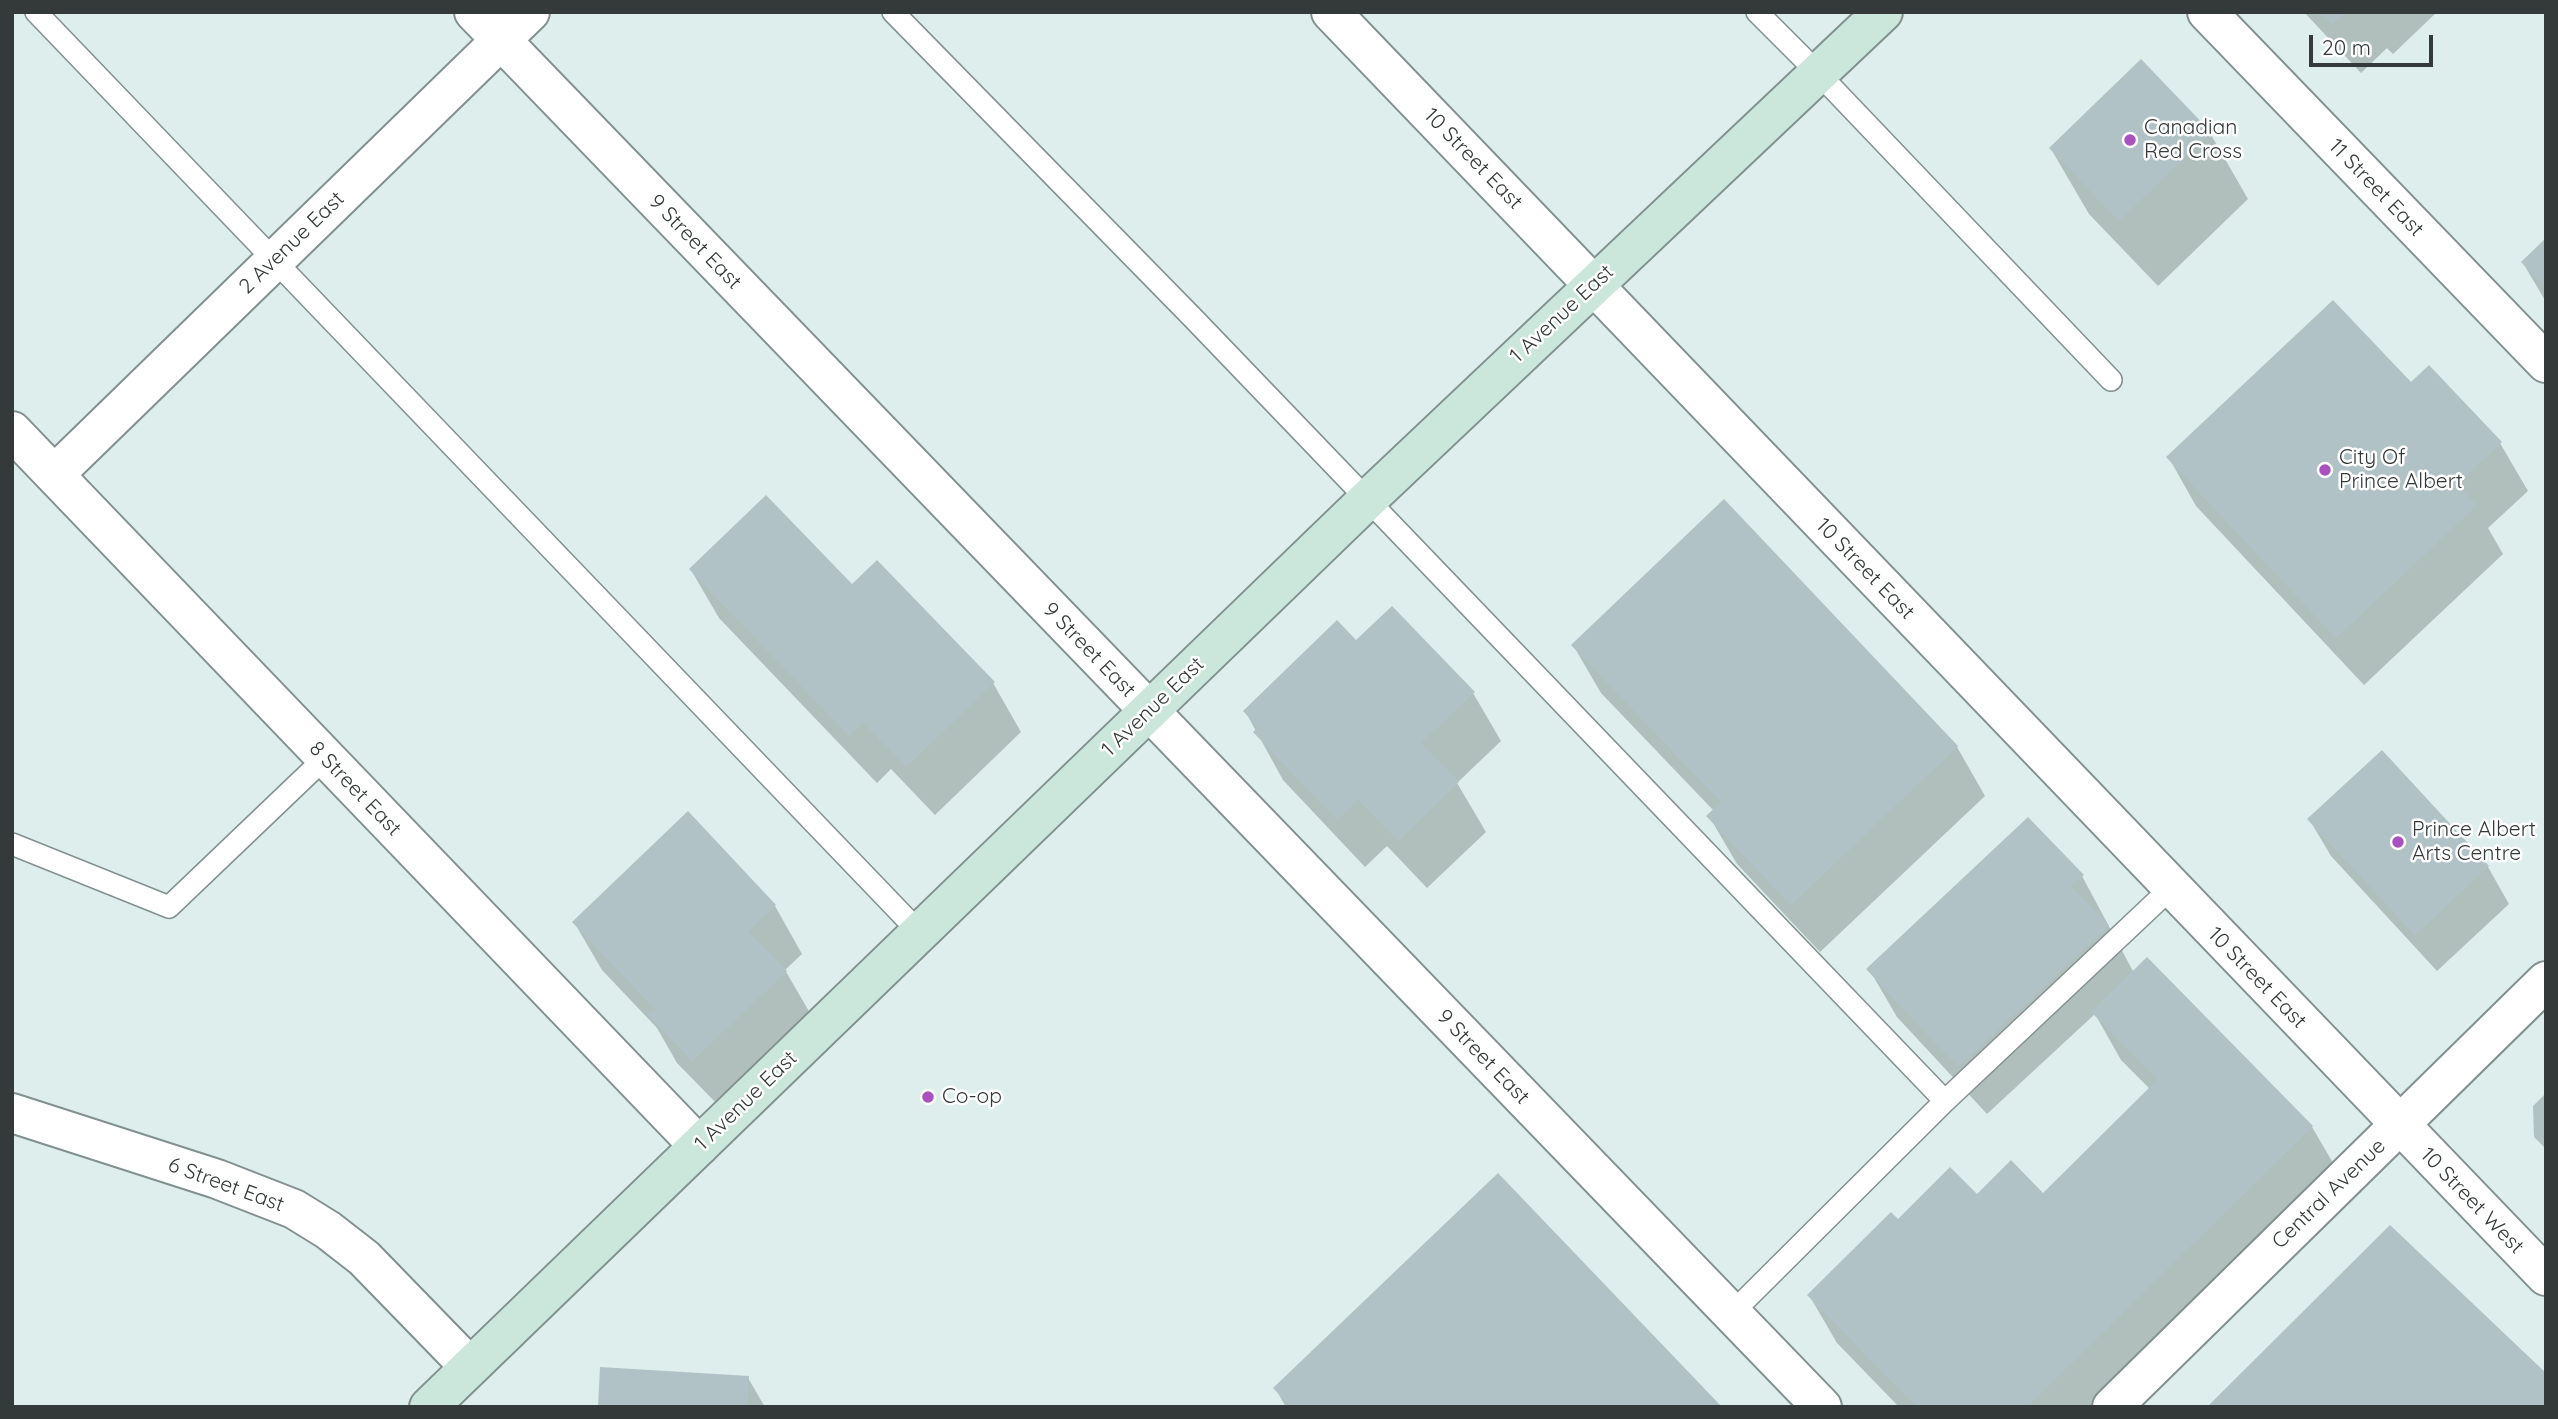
<!DOCTYPE html>
<style>
body{margin:0}
#map{position:relative;width:2558px;height:1419px;overflow:hidden;background:#ddeeec;font-family:Quicksand,sans-serif}
canvas{display:block}
.frame{position:absolute;inset:0;border:14px solid #333a39;pointer-events:none}
.scale{position:absolute;left:2309px;top:35px;width:124px;height:32px;box-sizing:border-box;border:4px solid #333a39;border-top:0;padding-left:9px;font-size:21px;line-height:24px;white-space:nowrap;color:#333a39;-webkit-text-stroke:5px #fff;paint-order:stroke}
</style>
<div id="map">
<canvas width="2558" height="1419"></canvas>
<div class="frame"></div>
<div class="scale">20 m</div>
</div>
<script>
const g = document.querySelector('canvas').getContext('2d');
g.lineJoin = 'round';
function paint(path, color) { g.fillStyle = color; g.fill(path, 'evenodd'); }
function stroke(path, color, width, dash) { g.strokeStyle = color; g.lineWidth = width; g.lineCap = dash ? 'butt' : 'round'; g.setLineDash(dash || []); g.stroke(path); }
function drawText(font, color, halo, rows, align = 'center') {
  g.font = font + ' Quicksand,sans-serif'; g.lineWidth = 5; g.setLineDash([]); g.textBaseline = 'middle'; g.strokeStyle = halo; g.fillStyle = color; for (const [text, x, y, turn = 0] of rows) {
    g.save(); g.translate(x, y); g.rotate((+turn || 0) * Math.PI / 180); g.textAlign = isNaN(turn) ? turn : align; if (halo) g.strokeText(text, 0, 0); g.fillText(text, 0, 0); g.restore();
  }
}
paint(new Path2D(`
 M2304 12H2437L2393 54 2387 48 2361 73Z
 M2210 133 2248 199 2158 286 2089 214 2051 149Z
 M2546 241V302L2523 263Z
 M2500 443 2528 491 2488 528 2503 554 2364 685 2196 506 2169 458Z
 M1724 502 1957 747 1985 796 1820 952 1737 864 1709 816 1714 811 1601 693 1573 645Z
 M691 570 852 586 993 683 1021 732 935 815 891 769 877 783 719 618Z
 M1473 693 1501 741 1457 783 1486 832 1427 888 1387 846 1365 867 1283 780 1245 711Z
 M2309 819 2488 867 2509 904 2437 971 2331 856Z
 M2082 876 2134 973 2312 1127 2340 1175 2104 1407H1899L1837 1343 1809 1295 1977 1196 2043 1195 2150 1089 2121 1060 2095 1014 1987 1114 1897 1017 1869 969Z
 M775 906 802 954 785 970 814 1020 721 1108 677 1063 657 1028 602 970 574 922Z
 M748 1378 765 1407H600Z
 M1275 1388 1719 1407H1286Z`), '#0003');
paint(new Path2D(`
 M2319 12H2346L2332 25Z
 M2141 59 2211 132 2119 221 2049 148Z
 M2546 238V288L2521 262Z
 M2333 300 2411 382 2429 365 2502 442 2457 484 2477 505 2336 638 2166 457Z
 M766 495 852 584 877 560 995 682 906 767 863 722 849 736 689 569Z
 M1724 499 1958 746 1791 905 1706 816 1721 802 1571 645Z
 M1392 606 1475 692 1421 743 1459 782 1398 841 1358 799 1337 820 1253 732 1258 727 1243 711 1337 620 1356 640Z
 M2382 750 2489 866 2415 935 2307 819Z
 M688 811 776 905 748 931 787 971 692 1061 647 1014 656 1010 572 922Z
 M2028 817 2084 875 2071 886 2109 926 1958 1067 1866 969Z
 M2147 957 2313 1126 2027 1407H1917L1807 1295 1891 1212 1898 1219 1950 1167 1977 1194 2011 1160 2043 1193 2158 1079 2091 1012Z
 M2546 1093V1149L2534 1137 2533 1106Z
 M1498 1173 1722 1407H1291L1273 1388Z
 M2390 1225 2546 1373V1403L2542 1407H2207Z
 M600 1367 749 1376 747 1407H598Z`), '#b1c2c6');
const lane = new Path2D(`
 M36 12C332 317 625 626 920 933
 M893 12 1194 319 1945 1101
 M1757 12 1819 74 2111 380
 M12 844 169 907 325 758
 M1732 1313 1945 1101 2171 888`);
const street = new Path2D(`
 M474 12 1822 1407
 M1331 12 2546 1276
 M2207 12 2546 363
 M12 431 699 1146
 M55 474 530 12
 M12 1113 217 1179 294 1209 328 1230 364 1258 469 1366
 M2112 1407 2546 981`);
const secondary = new Path2D(`
 M429 1407 1367 500 1883 12`);
stroke(lane, '#81918f', 24);
stroke(street, '#81918f', 42);
stroke(secondary, '#81918f', 42);
stroke(lane, '#fff', 21);
stroke(street, '#fff', 38);
stroke(secondary, '#cbe6da', 38);
for (const [x, y, r, color] of [
 [2130,140,7,"#a951be"],
 [2325,470,7,"#a951be"],
 [2398,842,7,"#a951be"],
 [928,1097,7,"#a951be"]
]) { const dot = new Path2D(); dot.arc(x, y, r, 0, 2 * Math.PI); g.fillStyle = color; g.fill(dot); stroke(dot, '#fff', 2.5); }
drawText('21px', '#333a39', '#fff', [
 ["Canadian",2144,128],
 ["Red Cross",2144,152],
 ["City Of",2339,458],
 ["Prince Albert",2339,482],
 ["Prince Albert",2412,830],
 ["Arts Centre",2412,854],
 ["Co-op",942,1097]
], 'left');
drawText('21px', '#333a39', '#fff', [
 ["10 Street East",1473,159,46],
 ["11 Street East",2376,188,46],
 ["9 Street East",695,242,46],
 ["2 Avenue East",292,243,-44],
 ["1 Avenue East",1562,314,-43],
 ["10 Street East",1865,569,46],
 ["9 Street East",1089,650,46],
 ["1 Avenue East",1153,707,-44],
 ["8 Street East",355,789,46],
 ["10 Street East",2257,978,46],
 ["9 Street East",1483,1057,46],
 ["1 Avenue East",746,1101,-44],
 ["6 Street East",226,1185,20],
 ["Central Avenue",2329,1194,-44],
 ["10 Street West",2472,1201,46]
]);
</script>
